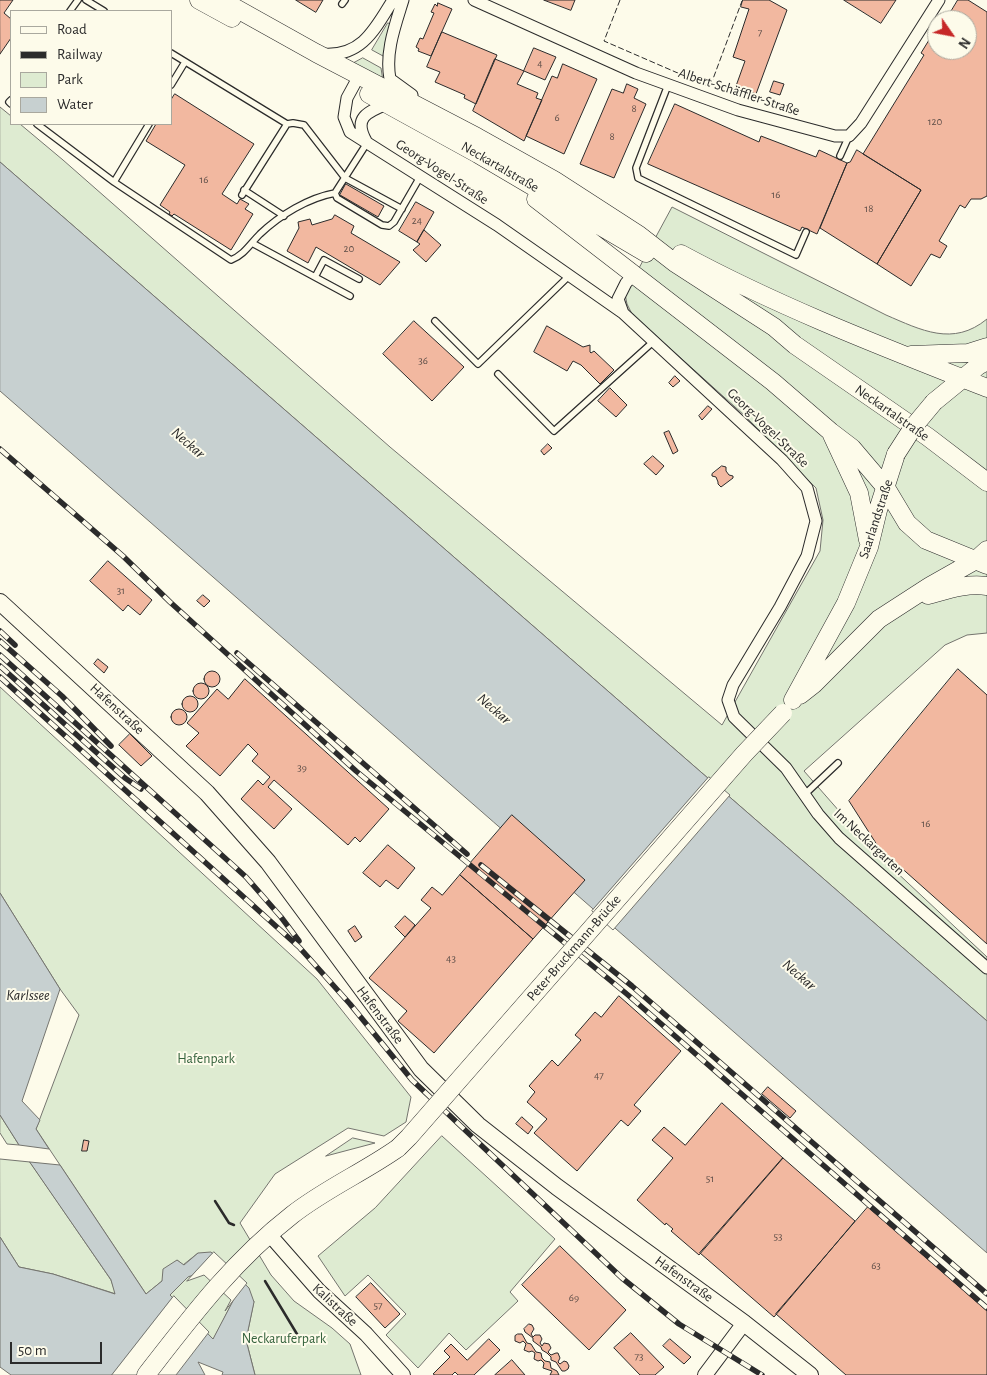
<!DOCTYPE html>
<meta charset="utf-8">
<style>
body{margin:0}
#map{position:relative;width:987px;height:1375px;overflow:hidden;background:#fdfbea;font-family:"Alegreya Sans",sans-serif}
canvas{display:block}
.legend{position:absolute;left:10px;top:10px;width:162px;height:115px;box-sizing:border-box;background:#fdfbea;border:1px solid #a9a89e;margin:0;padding:6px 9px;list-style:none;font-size:15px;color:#2b2b2b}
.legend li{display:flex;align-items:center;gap:10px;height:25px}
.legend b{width:25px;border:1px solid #a9a89e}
.north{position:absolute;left:927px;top:10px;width:50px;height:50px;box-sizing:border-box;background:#fdfbea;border:1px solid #a9a89e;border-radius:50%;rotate:123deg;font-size:14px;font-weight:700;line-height:20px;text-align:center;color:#2b2b2b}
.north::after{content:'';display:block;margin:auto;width:18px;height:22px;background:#c62828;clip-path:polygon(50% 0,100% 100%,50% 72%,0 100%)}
.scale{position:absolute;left:10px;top:1342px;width:92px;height:22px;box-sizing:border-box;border:2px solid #2b2b2b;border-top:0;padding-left:6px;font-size:15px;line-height:18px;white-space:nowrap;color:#2b2b2b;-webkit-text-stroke:4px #fdfbea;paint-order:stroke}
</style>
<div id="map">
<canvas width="987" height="1375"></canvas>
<ul class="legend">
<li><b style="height:6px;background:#fdfbea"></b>Road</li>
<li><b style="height:6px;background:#2b2b2b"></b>Railway</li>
<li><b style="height:14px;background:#deebd1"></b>Park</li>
<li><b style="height:14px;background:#c7d0d0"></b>Water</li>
</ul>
<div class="north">N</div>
<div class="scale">50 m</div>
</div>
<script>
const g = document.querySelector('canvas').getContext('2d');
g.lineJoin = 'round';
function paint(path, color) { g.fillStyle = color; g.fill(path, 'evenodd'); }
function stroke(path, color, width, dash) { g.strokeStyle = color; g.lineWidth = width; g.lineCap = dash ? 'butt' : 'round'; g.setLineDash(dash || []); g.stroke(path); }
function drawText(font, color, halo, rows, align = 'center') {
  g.font = font + ' "Alegreya Sans",sans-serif'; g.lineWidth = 4; g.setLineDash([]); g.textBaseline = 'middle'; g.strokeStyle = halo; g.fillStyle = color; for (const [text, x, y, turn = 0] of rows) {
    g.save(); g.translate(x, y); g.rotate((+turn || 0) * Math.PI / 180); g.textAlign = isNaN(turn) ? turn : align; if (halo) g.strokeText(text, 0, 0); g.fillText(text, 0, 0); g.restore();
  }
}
const green = new Path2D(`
 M388 23 391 24 383 56 372 50Z
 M363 58 381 68 383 81 352 64Z
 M0 107 11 116V124H20L63 160 390 447 722 725 820 551 823 520 816 488 745 416 632 314 627 304 625 294 672 207 886 315C921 330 953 347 987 319V633L967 635 945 645 804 771 876 853 987 957V1021L0 162Z
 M0 687 317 979 411 1097 406 1122 384 1136 348 1128 275 1174 240 1223 271 1275 294 1301 332 1328 350 1344 361 1375H255L246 1340 254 1301 198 1253 183 1265 177 1260 162 1281 146 1294 36 1129 79 1015 60 989 0 893Z
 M0 1115 19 1145 7 1144 0 1133Z
 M442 1136 555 1239 510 1292 518 1301 466 1350 449 1333 418 1368 386 1335 406 1314 368 1275 345 1296 318 1256 375 1208Z
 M353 1138 375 1143 326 1156Z
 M0 1159 30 1162 111 1280 116 1294 53 1274 19 1267 0 1237Z
 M205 1272 234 1299 213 1340 169 1295 188 1277Z`);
paint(green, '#deebd1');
stroke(green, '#74746e', 1);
const water = new Path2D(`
 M0 162 987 1021V1253L0 391Z
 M0 893 60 989 22 1101 40 1120 36 1129 49 1149 19 1145 0 1115Z
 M30 1162 60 1165 146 1294 162 1281 163 1269 177 1260 184 1265 198 1253 211 1252 249 1288 254 1302 246 1340 255 1375H222L223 1372 198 1362 205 1375H11L0 1367V1237L19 1267 53 1274 115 1294 111 1280ZM205 1272 234 1299 213 1339 170 1295 188 1277Z`);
paint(water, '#c7d0d0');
stroke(water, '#74746e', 1);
const pier = new Path2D(`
 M709 777 730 795 613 930 592 911Z
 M214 1252 247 1283 225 1311 231 1300 204 1275 187 1281Z
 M174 1296 209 1332 176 1375H112Z`);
paint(pier, '#fdfbea');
stroke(pier, '#74746e', 1);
const building = new Path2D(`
 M0 0H13L4 13 11 19V38L0 54Z
 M296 0H323L316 12Z
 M544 0H575L571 10Z
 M743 0H769L787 10 756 94 736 86 745 61 733 57 749 9 741 7Z
 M844 0H896L881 23Z
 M958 0H968L987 12V196L981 199H971L965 208 960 205 939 241 947 246 940 258 931 254 911 286 877 264 921 190 863 154 924 55 921 53 929 40 932 41 937 34V50H967V20H946Z
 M438 3 452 9 431 56 418 51 419 49 416 47 420 38 423 39 434 13 431 12 435 4 437 6Z
 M442 32 497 55 476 104 464 98 465 95 435 82 440 72 427 67Z
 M534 48 556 57 545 80 524 71Z
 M495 59 524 71 517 84 538 93 536 98 542 100 524 141 473 111Z
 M563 64 597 79 564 154 526 136 552 76 557 78Z
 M774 81 784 84 780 95 770 92Z
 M627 84 638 89 634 98 646 104 614 178 580 164 612 89 623 93Z
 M175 94 254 144 222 194 237 204 240 199 249 204 245 209 253 214 231 250 174 214 172 216 169 214 170 212 160 205 185 165 146 141 156 124H171V100Z
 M675 104 759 142 761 136 816 157 819 150 847 163 817 234 802 227 800 231 648 164Z
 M857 150 921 190 877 264 820 228 847 163 850 162Z
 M346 184 384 206 378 217 340 195Z
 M416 202 434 212 417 242 399 231Z
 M335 215 354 226 351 233 400 262 380 285 316 247 308 263 287 251 299 228 298 222 310 219 312 225 332 219Z
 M424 230 441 245 426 262 413 250 420 244 417 242Z
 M414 321 464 367 432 401 383 354Z
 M547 326 583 347 590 345V352L591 353 594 351 614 370 600 384 581 365 573 361 567 371 534 352Z
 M675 376 680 381 673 387 669 383Z
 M610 388 627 405 616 417 598 401Z
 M708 406 712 409 702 420 699 416Z
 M669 431 678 451 673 454 664 433Z
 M548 444 552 448 544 455 541 451Z
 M653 456 664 466 656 475 644 464Z
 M722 466 726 467V471L729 475 733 476V478L721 487 718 484V482L716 477 712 476V474Z
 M108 561 152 600 140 615 128 605 123 611 90 581Z
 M203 595 210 601 204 607 197 601Z
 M98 659 108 667 104 673 94 664Z
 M958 669 987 695V944L879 848 849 801Z
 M204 679a8 8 0 1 1 16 0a8 8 0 1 1-16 0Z
 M245 679 389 809 360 842 355 837 348 845 274 780 268 787 292 809 274 829 241 799 258 780 263 785 270 777 252 761 258 754 248 744 220 776 186 746 199 733 187 723 217 689 228 699Z
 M193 691a8 8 0 1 1 16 0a8 8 0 1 1-16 0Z
 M182 704a8 8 0 1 1 16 0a8 8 0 1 1-16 0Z
 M171 717a8 8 0 1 1 16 0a8 8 0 1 1-16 0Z
 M130 734 152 756 141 766 119 745Z
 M512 815 585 880 533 939 460 875Z
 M388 845 415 868 398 889 386 880 380 887 363 873Z
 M460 875 533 939 434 1053 398 1021 407 1011 369 978 431 908 421 900 432 887 442 895Z
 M405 916 415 925 405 937 395 927Z
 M355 926 362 937 355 942 348 931Z
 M619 996 681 1051 634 1105 641 1111 628 1126 621 1120 577 1171 534 1133 547 1119 527 1102 535 1092 529 1086 552 1060 558 1066 581 1040 575 1035 595 1012 601 1017Z
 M768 1087 796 1111 790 1118 762 1094Z
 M722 1103 783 1158 699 1255 671 1231 673 1229 666 1223 665 1225 637 1200 673 1158 652 1140 664 1127 685 1145Z
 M522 1117 533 1127 528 1134 516 1124Z
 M84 1140 89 1141 87 1151H82Z
 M783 1158 855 1221 774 1317 700 1253Z
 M868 1207 987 1311V1375H846L776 1314Z
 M560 1246 626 1310 589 1350 522 1285Z
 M371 1283 400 1314 385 1328 356 1297Z
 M529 1324 532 1325 534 1329 531 1334 533 1337 535 1335H540L542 1339 540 1343 542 1346 544 1343 549 1344 551 1348 548 1352 551 1355 556 1353H558L560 1358 558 1362 560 1364 564 1361 567 1362 569 1366 568 1369 565 1371H562L556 1362 551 1360V1357L547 1353 542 1350 541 1347 533 1341V1338L525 1332 524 1329Z
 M631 1333 664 1367 655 1375H640L614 1348Z
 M518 1334H522L527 1343 531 1344 536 1352 541 1353 542 1358 545 1361 550 1362 551 1368 557 1371 559 1375H550L552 1371 543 1368 544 1363 541 1360 538 1361 534 1359 535 1353 532 1351 529 1352 524 1350 526 1344 523 1341 520 1343 515 1341V1336Z
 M489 1339 500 1350 474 1375H458L455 1372 452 1375H435L433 1374 450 1357 444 1351 451 1344 467 1360Z
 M670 1339 691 1357 684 1364 663 1346Z
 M512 1360 525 1375H495Z`);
paint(building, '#f2b8a0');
stroke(building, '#2b2b2b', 1);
const service = new Path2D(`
 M86 0 104 11
 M342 4 345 0
 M70 11 78 0
 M171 53 287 124
 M171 85 185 62
 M668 85 636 168 638 178 796 255 806 232
 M11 100 9 102 11 104
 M37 124 114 182 231 260C244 255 250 244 260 234 280 215 308 198 335 193
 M367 143 335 193 337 198 382 225 389 226 394 222 420 177
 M840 156 849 136
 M114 182 149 124
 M244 190 284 216
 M242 195 287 124 293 123 304 125 345 178 402 209
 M252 243 350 296
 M315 277 324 260 359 279
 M435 321 478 364 570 275
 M498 374 554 431 654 341
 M804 795 838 763`);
const minor = new Path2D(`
 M403 0C395 26 385 52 390 79L412 95
 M474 0 636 73 738 110 835 136H849L861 123 939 0
 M323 54C362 57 375 29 393 0
 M359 76 347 98 344 117 350 132 497 225 623 313 782 460 807 488 816 521 807 556 780 607 733 685 728 700 734 717 786 768 818 814 839 838 987 968
 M366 141C353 118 367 112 387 104
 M623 313 618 299 626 283 634 274`);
const tertiary = new Path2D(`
 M269 1234 319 1291 366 1334 403 1375
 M705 1375 744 1323`);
const secondary = new Path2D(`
 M0 602 207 793 268 862 421 1069 478 1125 557 1187 744 1323 810 1375`);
const primary = new Path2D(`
 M199 0 232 18
 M221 0 316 53 477 137 554 180 639 235 675 263 774 327 795 345 928 437 987 482
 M369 94 478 154 646 253
 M536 199 773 382 831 432 852 448 886 488 907 523 926 540 987 565
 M681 254C779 307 883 347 987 388
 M911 355 968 353 987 347
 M934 402 978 366 987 361
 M832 435 859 493 868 540
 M928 595C947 590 966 583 987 586
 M800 695 814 684 879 619 930 586 976 560 987 550
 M793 700 846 603 869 547 878 510 896 454
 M146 1375C191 1317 233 1261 292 1215 325 1189 364 1172 398 1148`);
stroke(service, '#2b2b2b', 8);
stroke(minor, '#2b2b2b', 13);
stroke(tertiary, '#2b2b2b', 16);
stroke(secondary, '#2b2b2b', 18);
stroke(primary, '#2b2b2b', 19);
stroke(service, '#fdfbea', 5.5);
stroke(minor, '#fdfbea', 11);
stroke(tertiary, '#fdfbea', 14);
stroke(secondary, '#fdfbea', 16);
stroke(primary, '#fdfbea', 18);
const rail = new Path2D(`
 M0 449 123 556 170 602 356 771 628 995 987 1308
 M0 631 15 645
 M0 641 62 696 111 746
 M237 653 467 854
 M0 655 246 877 281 917 299 941
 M0 666 125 778 141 789
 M0 677 299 947 350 1004 412 1080 622 1278 679 1324 762 1375
 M481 865 632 986 987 1294`);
stroke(rail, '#2b2b2b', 5.5);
stroke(rail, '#fdfbea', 4, [11]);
const primaryBridge = new Path2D(`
 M896 454 914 426 934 402
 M398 1148 409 1137 744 754 783 713`);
stroke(primaryBridge, '#2b2b2b', 19, []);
stroke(primaryBridge, '#fdfbea', 18);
stroke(new Path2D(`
 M620 0 604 41 710 87 742 1`), '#2b2b2b', 1, [6, 2.5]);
stroke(new Path2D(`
 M215 1201 229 1223 234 1225
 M265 1281 303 1344`), '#2b2b2b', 2.5);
drawText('11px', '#5d4e48', null, [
 ["7",760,33],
 ["4",540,64],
 ["8",634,109],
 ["6",557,118],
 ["120",935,122],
 ["8",612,137],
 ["16",204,180],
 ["16",776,195],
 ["18",869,209],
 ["24",417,221],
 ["20",349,249],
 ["36",423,361],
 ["31",121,591],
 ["39",302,768],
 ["16",926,824],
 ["43",451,959],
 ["47",599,1076],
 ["51",710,1179],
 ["53",778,1237],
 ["63",876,1266],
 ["69",574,1298],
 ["57",378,1306],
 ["73",639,1357]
]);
drawText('14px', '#2b2b2b', '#fdfbea', [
 ["Albert-Schäffler-Straße",739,92,18],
 ["Neckartalstraße",500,167,30],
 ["Georg-Vogel-Straße",442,172,33],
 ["Neckartalstraße",892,413,35],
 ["Georg-Vogel-Straße",768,428,44],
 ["Saarlandstraße",876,519,-72],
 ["Hafenstraße",117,709,43],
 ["Im Neckargarten",869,842,43],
 ["Peter-Bruckmann-Brücke",574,948,-49],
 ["Hafenstraße",380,1015,53],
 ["Hafenstraße",684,1279,36],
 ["Kalistraße",335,1305,43]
]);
drawText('14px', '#34623c', '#fdfbea', [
 ["Hafenpark",206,1059],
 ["Neckaruferpark",284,1339]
]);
drawText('italic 15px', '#2b2b2b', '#fdfbea', [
 ["Neckar",188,443,41],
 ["Neckar",494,709,41],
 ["Neckar",799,975,41],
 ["Karlssee",28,995]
]);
</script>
